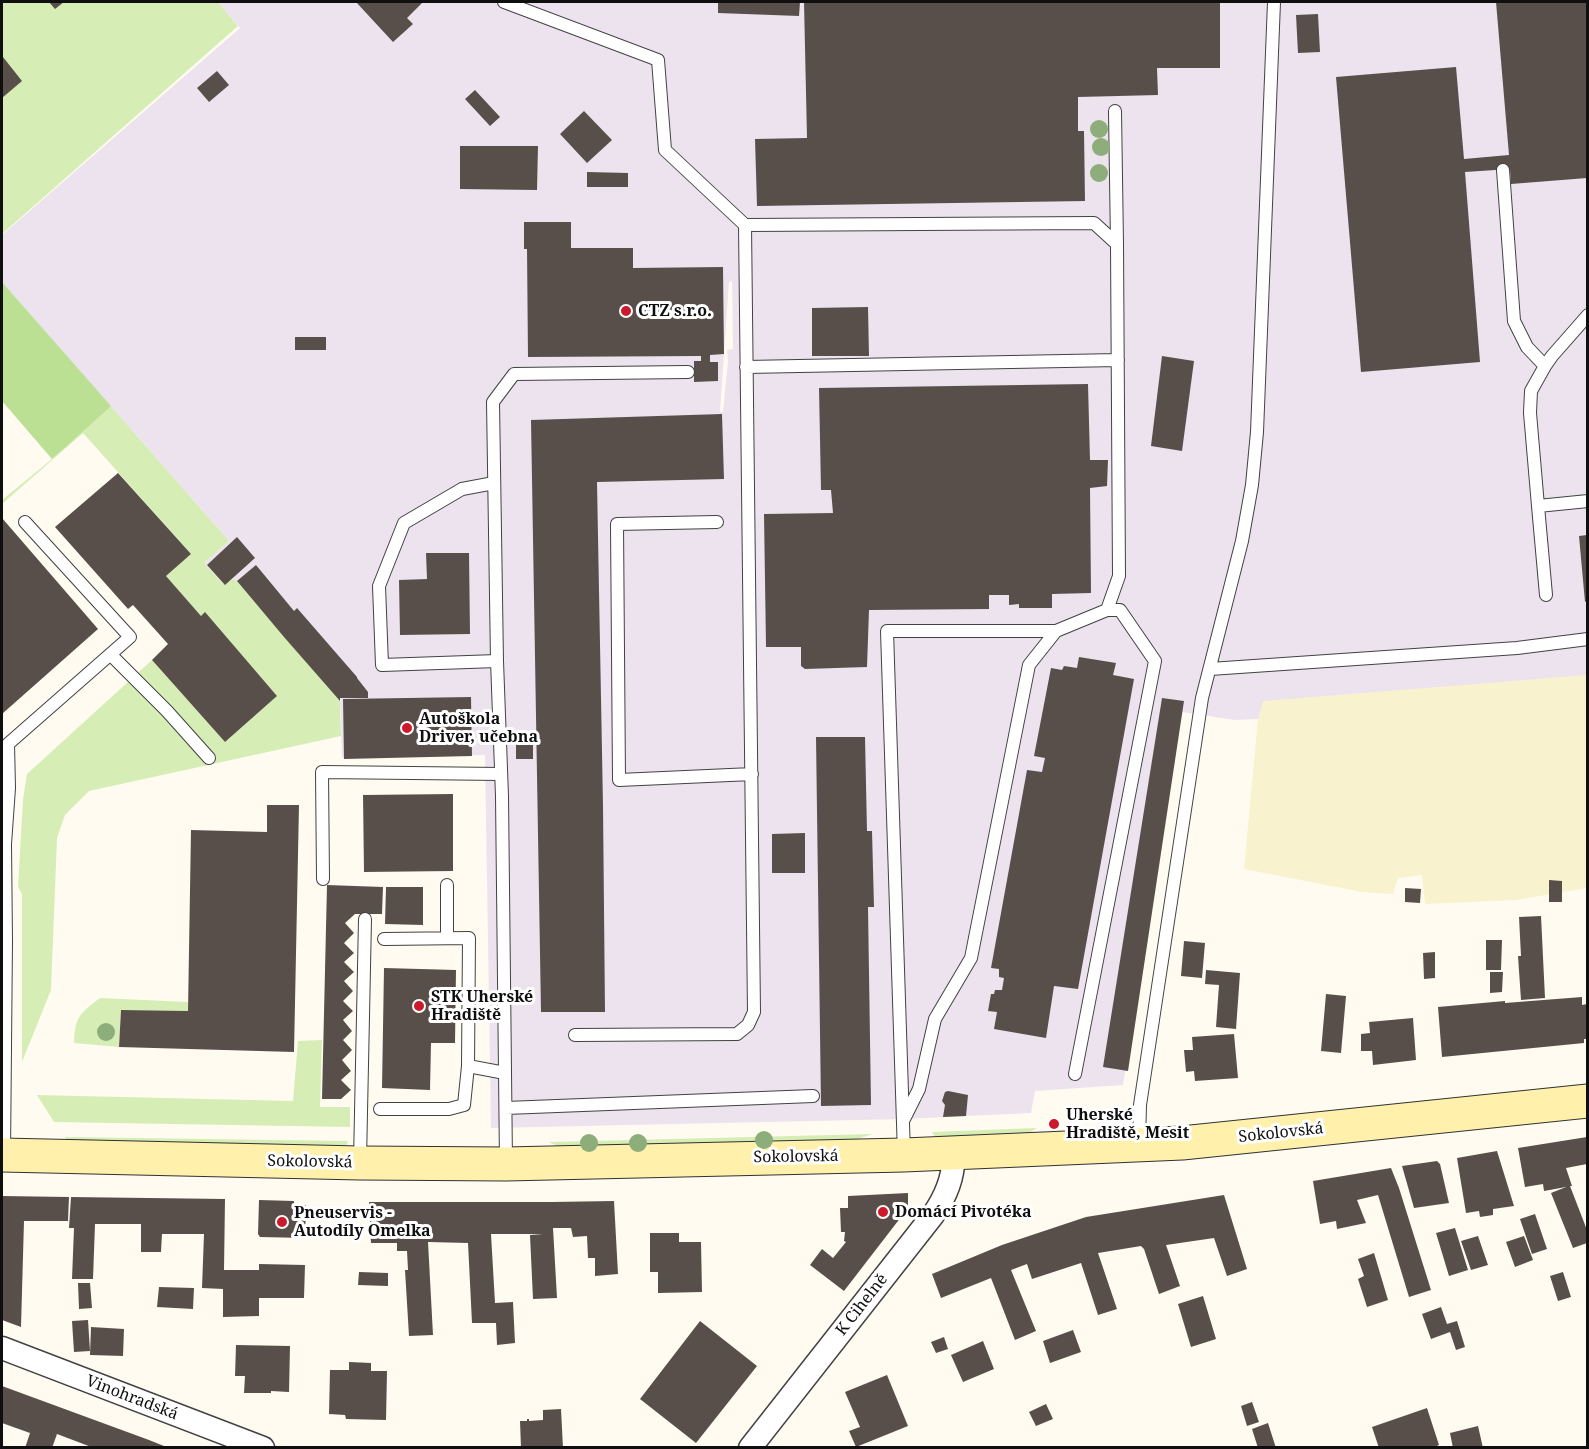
<!DOCTYPE html>
<meta charset="utf-8">
<style>
body{margin:0}
#map{position:relative;width:1589px;height:1449px;overflow:hidden;background:#fffbf1;font-family:"Noto Serif",serif}
canvas{display:block}
.frame{position:absolute;inset:0;border:3px solid #0f0f0f;pointer-events:none}
</style>
<div id="map">
<canvas width="1589" height="1449"></canvas>
<div class="frame"></div>
</div>
<script>
const g = document.querySelector('canvas').getContext('2d');
g.lineJoin = 'round';
function paint(path, color) { g.fillStyle = color; g.fill(path, 'evenodd'); }
function stroke(path, color, width, dash) { g.strokeStyle = color; g.lineWidth = width; g.lineCap = dash ? 'butt' : 'round'; g.setLineDash(dash || []); g.stroke(path); }
function drawText(font, color, halo, rows, align = 'center') {
  g.font = font + ' "Noto Serif",serif'; g.lineWidth = 6; g.setLineDash([]); g.textBaseline = 'middle'; g.strokeStyle = halo; g.fillStyle = color; for (const [text, x, y, turn = 0] of rows) {
    g.save(); g.translate(x, y); g.rotate((+turn || 0) * Math.PI / 180); g.textAlign = isNaN(turn) ? turn : align; if (halo) g.strokeText(text, 0, 0); g.fillText(text, 0, 0); g.restore();
  }
}
paint(new Path2D(`
 M218 2H1587V684L1258 719 1235 720 1182 712 1123 1085 1035 1091 1031 1113 904 1119 491 1128 485 755 342 758 340 698 235 579 222 583 204 563 229 541 2 282V235L240 28ZM732 281 733 349 727 350 728 361 723 412H720L729 282Z`), '#ece3ee');
paint(new Path2D(`
 M1587 675V888L1516 900 1425 904 1422 875 1398 878 1393 894 1362 892 1244 869 1258 719 1263 701Z`), '#f8f2ce');
paint(new Path2D(`
 M2 2H218L238 26 2 234Z
 M109 404 229 541 204 563 222 583 235 579 340 701 341 736 89 791 65 815 57 838 51 990 22 1062V894L18 887 23 799 27 774 152 660 225 742 277 696 205 613 201 616 166 576 191 554 83 433 2 504V500L52 459Z
 M100 998 188 1002V1011L121 1010 119 1047 74 1043C75 1017 79 1014 100 998Z
 M322 1040 320 1107H350V1127L54 1122 37 1095 293 1101 298 1041Z
 M1037 1128 1027 1134 935 1137 932 1132Z
 M873 1134 857 1139 567 1147 557 1146 549 1142Z
 M65 1137 348 1141 346 1147 68 1142Z`), '#d6eeb6');
paint(new Path2D(`
 M2 282 111 406 52 459 2 401Z`), '#bbe094');
paint(new Path2D(`
 M49 2H64L55 9Z
 M356 2H420L422 3 407 18 413 24 393 42Z
 M718 2H800L799 16 718 13Z
 M804 2H1220V68H1157L1158 95 1078 97V131H1084L1085 201 757 206 755 139 807 138Z
 M1496 2H1587V178L1511 184 1510 169 1465 172 1480 362 1361 372 1336 77 1456 67 1464 159 1509 155Z
 M1318 14 1320 52 1298 53 1296 15Z
 M3 57 22 81 2 98V59Z
 M217 71 229 85 209 102 197 88Z
 M475 90 500 117 490 126 465 99Z
 M584 111 612 140 587 163 560 134Z
 M460 146H538L537 190 460 189Z
 M587 172 628 173V187H587Z
 M524 222H571V248H633V268L723 267 724 354 710 355V362H718V381L694 382V361H701V356L528 357 527 249H524Z
 M868 307 869 356H812V308Z
 M295 337H326V350H295Z
 M1162 356 1194 361 1182 451 1151 446Z
 M1088 384 1090 460H1108L1107 486 1090 488 1091 593 1052 594V608H1019V604L1009 605V595H989V609L869 610 867 667 805 669 801 666V647H766L764 514 833 513 831 490H821L819 388Z
 M722 414 724 479 597 482 603 806 605 1012H541L531 420Z
 M118 473 191 554 166 576 201 616 205 612 277 696 225 742 152 660 168 644 133 605 128 609 55 527Z
 M2 518 98 629 2 714Z
 M1587 535V601L1585 602 1579 536Z
 M237 537 255 558 225 585 207 565Z
 M426 553H469L470 634 400 635 399 580 427 579Z
 M256 565 294 611 297 608 357 677V678L368 692V698H340V701L284 637 237 581Z
 M1079 657 1116 663 1113 675 1134 679 1078 989 1054 986 1046 1038 994 1029 997 1012 988 1011 991 994H994L995 990H1002L1004 978 999 977V969L991 968 1027 770 1042 772 1045 758 1034 756 1051 668 1062 670 1064 666 1077 668Z
 M471 697 472 756 344 759 343 699Z
 M1162 698 1184 701 1128 1071 1103 1067Z
 M816 737H865L867 831H872L874 907H868L871 1105 821 1106Z
 M516 742H533V759H516Z
 M453 794V871L364 872 363 795Z
 M267 805H299L294 1052 119 1047 121 1010 188 1011 191 830 267 832Z
 M805 833V873H772V834Z
 M1549 880 1562 881V902H1549Z
 M327 885 383 887 382 914H355L345 923 354 933 344 943 354 953 344 962 354 972 344 981 353 991 343 1001 353 1011 343 1020 352 1031 343 1040 352 1050 342 1060 351 1071 341 1080 351 1090 341 1099H322Z
 M386 887H423V925L385 924Z
 M1405 888 1421 889 1420 903 1405 902Z
 M1541 916 1545 998 1521 1000 1518 956H1521L1519 917Z
 M1486 940H1502L1501 970H1486Z
 M1184 941 1205 943 1202 978 1181 976Z
 M1435 952V978L1424 979 1423 953Z
 M384 968 456 970 455 1043H431L430 1090 382 1088Z
 M1206 970 1240 973 1236 1029 1216 1027 1219 985 1205 984Z
 M1490 972H1503L1502 992 1490 993Z
 M1326 994 1346 996 1341 1053 1321 1051Z
 M1582 997V1005L1587 1004V1039H1584V1043L1442 1057 1438 1007 1505 1001V1003Z
 M1413 1018 1416 1060 1373 1065 1372 1051H1361V1034L1370 1033 1369 1022Z
 M1234 1034 1238 1078 1195 1081 1194 1071 1186 1072 1184 1050H1193L1192 1037Z
 M948 1091 968 1095 966 1116 943 1117 945 1105 942 1101 945 1092Z
 M1587 1137V1164L1566 1168 1572 1186H1570L1587 1230V1243L1573 1248 1551 1193 1566 1187 1544 1191 1543 1184 1525 1187 1518 1148Z
 M1497 1151 1514 1206 1493 1209V1215L1480 1217 1479 1211 1466 1213 1457 1158Z
 M1437 1161 1440 1164 1449 1203 1414 1208 1402 1166Z
 M1391 1168 1399 1188 1431 1290 1409 1297 1378 1195 1357 1200 1366 1223 1337 1229 1336 1221 1320 1224 1313 1181Z
 M908 1193V1208L844 1291 810 1265 822 1249 833 1258 846 1242 844 1241 845 1232H841L840 1208H848V1196Z
 M1224 1195 1247 1269 1227 1276 1214 1238 1166 1245 1180 1286 1159 1294 1144 1249 1141 1246 1098 1253 1117 1309 1098 1315 1081 1263 1032 1279 1027 1264 1011 1270 1036 1331 1015 1340 991 1278 941 1298 932 1274 1002 1245 1086 1217Z
 M2 1196 69 1197 68 1221H24L21 1327 2 1320Z
 M71 1197 225 1199 224 1270H259V1264L305 1265 304 1298H259V1316L223 1317V1289L202 1288 204 1234H162L161 1252H141V1224H95L93 1279H72L74 1228H69Z
 M259 1200 294 1201V1204L306 1205 305 1238 260 1237 258 1234Z
 M614 1201 618 1274 595 1276V1258H588L587 1236 573 1237 571 1228H553L557 1298 533 1299 530 1235 543 1234H491L495 1303 513 1302 515 1343 497 1345 496 1323H472L468 1243 428 1242 433 1335 409 1336 405 1270H408L407 1251H397V1243H371L369 1202H552Z
 M1535 1214 1547 1249 1532 1254 1520 1219Z
 M1455 1228 1468 1270 1449 1276 1436 1233Z
 M650 1233H679V1242H701L702 1292 658 1293V1272H650Z
 M1478 1236 1488 1265 1471 1270 1461 1241Z
 M1524 1236 1533 1260 1515 1267 1506 1242Z
 M1374 1253 1388 1300 1367 1307 1358 1279 1364 1276 1358 1259Z
 M359 1272 388 1273V1286L358 1285Z
 M1563 1272 1571 1297 1558 1301 1550 1276Z
 M78 1283H90L92 1308 79 1309Z
 M159 1287 194 1288 193 1309 157 1307Z
 M1203 1296 1216 1339 1191 1347 1178 1304Z
 M1441 1307 1447 1324 1457 1321 1465 1347 1456 1350 1450 1332 1431 1339 1422 1314Z
 M88 1320 90 1351 74 1352 72 1321Z
 M700 1321 757 1366 696 1443 640 1399Z
 M91 1327 124 1329 123 1356 90 1355Z
 M1073 1330 1081 1352 1050 1363 1043 1341Z
 M944 1337 948 1349 936 1353 931 1342Z
 M983 1341 994 1369 963 1382 951 1355Z
 M236 1345 290 1346 289 1392 271 1391V1393H244L245 1376H235Z
 M349 1362 371 1363V1371H387L386 1420 346 1419 345 1415 329 1414 330 1370H349Z
 M887 1375 908 1426 856 1447 849 1431 860 1427 845 1392Z
 M2 1386 149 1440 169 1448H94L57 1434 52 1448H25L30 1433 2 1423Z
 M1252 1402 1259 1422 1247 1426 1241 1406Z
 M1046 1404 1053 1419 1036 1426 1029 1412Z
 M1427 1408 1439 1445 1432 1448H1379L1372 1427Z
 M561 1409 563 1448H521L520 1421H527V1419H529V1421L543 1420V1410Z
 M1268 1423 1276 1448H1258L1252 1429Z
 M1478 1426 1483 1448H1453L1450 1433Z`), '#594f4a');
const service = new Path2D(`
 M504 2 658 60 665 150 745 225
 M1115 111 1117 244
 M1503 170 1514 321 1527 347 1545 366 1552 356 1588 315
 M1545 366 1531 391 1530 413 1538 506 1588 501
 M746 367 1118 360
 M494 483 462 489 404 523 379 586 382 665 497 661
 M1538 506 1546 595
 M717 522 617 524 619 780 752 774
 M111 655 167 711 209 758
 M1210 669 1517 648 1588 639
 M323 879 322 772 501 774
 M447 885V938
 M384 939 469 938 468 1066 505 1073
 M575 1035 737 1034 748 1025 754 1012 745 225 1094 223 1117 244 1119 576 1107 610 1056 631 1029 665 971 958 935 1019 919 1089 904 1119
 M1075 1074 1155 661 1120 610H1107
 M506 1108 813 1096
 M380 1109H449L464 1105 468 1066
 M1139 1144 1140 1105 1202 698 1242 541 1252 485 1257 432 1274 2
 M4 1154 6 941 5 844 9 788 8 744 130 637 25 522
 M904 1154 887 631H1056
 M360 1161 365 919
 M506 1163 502 796 497 661 493 402 514 374 688 372`);
const minor = new Path2D(`
 M2 1348 263 1448
 M750 1448 933 1215C946 1196 955 1176 953 1153`);
const secondary = new Path2D(`
 M2 1155 360 1163 506 1164 904 1155 1182 1143 1588 1101`);
stroke(service, '#424242', 14);
stroke(minor, '#424242', 25);
stroke(secondary, '#313131', 35);
stroke(service, '#fff', 12);
stroke(minor, '#fff', 22);
stroke(secondary, '#fff1ac', 33);
g.fillStyle = '#8dad7a';
for (const [x, y] of [
 [1099,129],
 [1101,147],
 [1099,173],
 [106,1032],
 [764,1140],
 [589,1143],
 [638,1143]
]) { g.beginPath(); g.arc(x, y, 9, 0, 2 * Math.PI); g.fill(); }
for (const [x, y, r, color] of [
 [626,311,6,"#cd192c"],
 [407,728,6,"#cd192c"],
 [419,1006,6,"#cd192c"],
 [1054,1124,6,"#cd192c"],
 [883,1212,6,"#cd192c"],
 [282,1222,6,"#cd192c"]
]) { const dot = new Path2D(); dot.arc(x, y, r, 0, 2 * Math.PI); g.fillStyle = color; g.fill(dot); stroke(dot, '#fff', 2); }
drawText('bold 16px', '#0f0f0f', '#fff', [
 ["CTZ s.r.o.",638,311],
 ["Autoškola",419,719],
 ["Driver, učebna",419,737],
 ["STK Uherské",431,997],
 ["Hradiště",431,1015],
 ["Uherské",1066,1115],
 ["Hradiště, Mesit",1066,1133],
 ["Domácí Pivotéka",895,1212],
 ["Pneuservis -",294,1213],
 ["Autodíly Omelka",294,1231]
], 'left');
drawText('16px', '#0f0f0f', '#fff', [
 ["Sokolovská",1281,1133,-6],
 ["Sokolovská",796,1157,-1],
 ["Sokolovská",310,1162,1],
 ["K Cihelně",862,1305,-52],
 ["Vinohradská",132,1398,21]
]);
</script>
